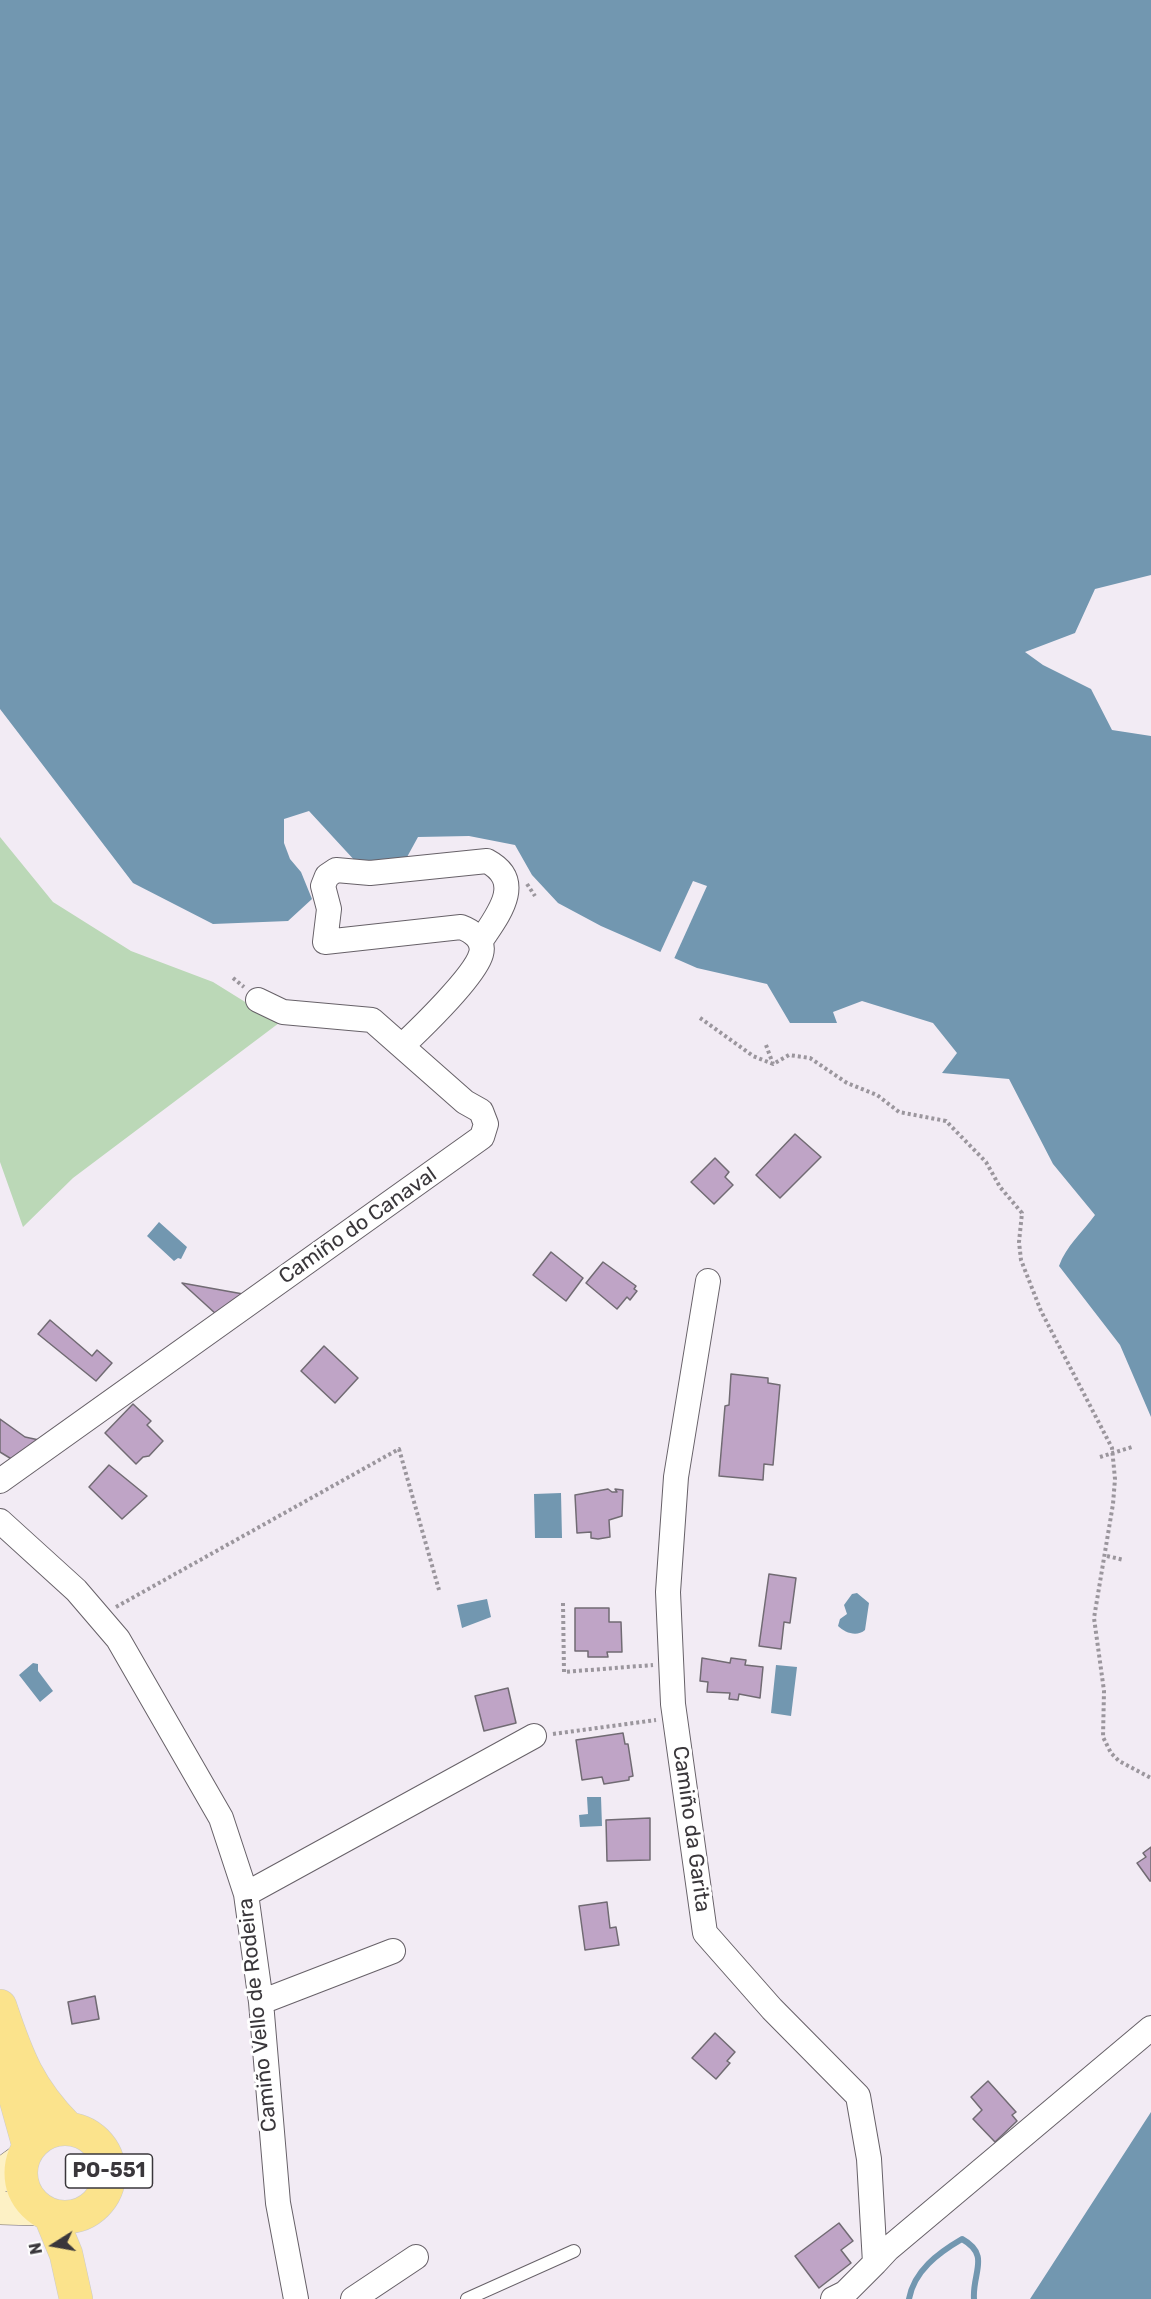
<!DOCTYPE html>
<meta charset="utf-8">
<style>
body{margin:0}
#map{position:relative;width:1151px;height:2299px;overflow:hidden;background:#f2ebf4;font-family:Rubik,sans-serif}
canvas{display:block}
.north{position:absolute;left:24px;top:2215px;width:60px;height:60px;-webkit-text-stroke:4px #fff;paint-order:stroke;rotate:259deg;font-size:16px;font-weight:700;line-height:24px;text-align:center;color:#3a373b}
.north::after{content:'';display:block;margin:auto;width:21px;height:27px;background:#3a373b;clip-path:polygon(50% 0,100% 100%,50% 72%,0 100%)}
</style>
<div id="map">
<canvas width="1151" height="2299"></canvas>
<div class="north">N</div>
</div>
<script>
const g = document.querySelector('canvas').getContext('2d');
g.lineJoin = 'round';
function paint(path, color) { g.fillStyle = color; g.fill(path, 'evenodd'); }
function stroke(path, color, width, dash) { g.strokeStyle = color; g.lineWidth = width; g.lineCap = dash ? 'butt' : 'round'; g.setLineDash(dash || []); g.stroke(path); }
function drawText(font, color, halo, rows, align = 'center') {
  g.font = font + ' Rubik,sans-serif'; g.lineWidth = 6; g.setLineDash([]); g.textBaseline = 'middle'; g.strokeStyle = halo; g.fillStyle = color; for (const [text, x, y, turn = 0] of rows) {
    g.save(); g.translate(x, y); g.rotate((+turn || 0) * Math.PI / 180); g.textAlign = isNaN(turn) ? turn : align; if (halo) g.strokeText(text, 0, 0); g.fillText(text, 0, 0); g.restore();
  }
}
paint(new Path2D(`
 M0 837 53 902 131 951 213 982 279 1023 73 1178 23 1227 0 1162Z`), '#bbd8b7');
paint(new Path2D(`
 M0 0H1151V575L1095 589 1075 633 1025 652 1043 665 1091 689 1112 730 1151 736V1417L1120 1345 1059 1266C1066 1246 1082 1233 1095 1215L1053 1164 1009 1079 942 1073 957 1053 933 1023 862 1001 833 1012 837 1023H790L767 984 697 968 601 926 558 903 532 875 515 845 469 836 418 837 401 868 357 863 309 811 284 819V843L290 859 301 872 312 899 288 921 213 924 133 883 0 709Z
 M159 1222 187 1247 181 1259 178 1258 174 1261 147 1236Z
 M561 1493 562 1538H535L534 1494Z
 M857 1593 869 1603 865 1630C857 1637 845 1633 838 1626L840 1619 847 1614 844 1605 852 1594Z
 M487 1599 491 1617 462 1628 457 1605Z
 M33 1663 38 1664V1671L53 1691 40 1702 19 1675Z
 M776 1665 797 1667 791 1716 771 1713Z
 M587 1797H601L602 1826 580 1827 579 1815 588 1814Z
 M1151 2112V2299H1030Z`), '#7297b0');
paint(new Path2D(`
 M693 881 707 886 673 961 659 955Z`), '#f2ebf4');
stroke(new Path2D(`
 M909 2299C914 2271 938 2253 962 2239 991 2255 972 2273 974 2299`), '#7297b0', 6);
const building = new Path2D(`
 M795 1134 821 1157 780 1198 756 1175Z
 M715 1158 729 1172 725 1177 733 1185 714 1204 691 1182Z
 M551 1252 583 1278 566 1301 533 1275Z
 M603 1262 636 1286 634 1289 637 1291 630 1300 627 1297 617 1309 586 1283Z
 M182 1283 243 1294 216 1314Z
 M50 1320 92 1356 97 1350 112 1363 96 1381 38 1334Z
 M324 1346 358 1378 335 1403 301 1371Z
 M731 1374 768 1378V1383L780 1385 773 1465 764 1464 763 1480 719 1476 725 1406 729 1405Z
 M133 1404 151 1421 147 1425 163 1441 149 1456 143 1457 136 1464 105 1433Z
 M0 1419 25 1437 39 1440 18 1463 0 1452Z
 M109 1465 147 1496 122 1519 89 1487Z
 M608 1489 612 1492H617L615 1489 623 1490 622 1516 609 1520 610 1537 598 1539 591 1538V1532L577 1533 575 1495Z
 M769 1574 796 1578 790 1623 784 1622 781 1649 759 1646Z
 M575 1608H609V1622H621L622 1652H607L608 1657H588V1651H575Z
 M702 1658 730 1663 731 1658 746 1660 745 1665 763 1667 760 1698 739 1694 738 1700 729 1699 730 1693 707 1692 708 1682 700 1681Z
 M508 1688 516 1723 484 1731 475 1696Z
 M623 1733 625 1744H628L633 1776 629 1777V1780L604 1784 602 1777 582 1780 576 1740Z
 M650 1818V1860L607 1861 606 1820Z
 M1151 1847V1881H1150L1137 1863 1146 1857 1143 1853Z
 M607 1902 610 1928 616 1927 619 1945 585 1950 579 1906Z
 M95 1996 99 2019 72 2024 68 2002Z
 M715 2033 735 2052 727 2061 730 2063 716 2079 692 2058Z
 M988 2081 1016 2112 1012 2115 1017 2121 995 2142 973 2119 982 2110 971 2097Z
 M839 2223 853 2241 841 2250 851 2263 819 2288 795 2256Z`);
paint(building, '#bfa4c6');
stroke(building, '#716b73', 1.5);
const lane = new Path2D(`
 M467 2299 574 2251`);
const street = new Path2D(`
 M402 1046C420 1029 475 976 481 954 485 940 472 931 461 927L325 942 329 909 323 886 327 876 336 870 370 873 487 861C526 882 497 916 480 942
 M708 1281 676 1477 668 1592 673 1704 705 1933 772 2009 858 2096 869 2159 875 2263 845 2293 833 2299
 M0 1481 482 1137 486 1124 481 1111 465 1102 372 1020 283 1012 258 1000
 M0 1521 76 1590 118 1639 221 1818 246 1894 261 2002 278 2203 296 2299
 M246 1894 534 1736
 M261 2002 393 1951
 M875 2263 888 2249 1151 2028
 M353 2299 416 2257`);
const secondary = new Path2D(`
 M0 2176 22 2160
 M0 2208 39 2209`);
const primary = new Path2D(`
 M0 2006C17 2057 29 2089 68 2128
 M6 2064 29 2147
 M21 2173a44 44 0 1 1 88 0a44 44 0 1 1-88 0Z
 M50 2215 66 2254 76 2299`);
stroke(lane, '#676168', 14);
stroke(street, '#676168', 26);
stroke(secondary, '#676168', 34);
stroke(primary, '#cccbcc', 34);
stroke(new Path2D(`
 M527 884 535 896
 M233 978 244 987
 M700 1018 753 1056 773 1064 789 1055 810 1058 847 1083 877 1095 899 1112 946 1121 986 1162 1000 1187 1022 1213 1019 1242 1021 1260 1041 1311 1112 1448 1115 1479 1113 1504 1094 1618 1104 1691 1103 1737 1111 1753 1119 1761 1151 1778
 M766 1045 773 1064
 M1100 1457 1132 1447
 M1107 1556 1124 1560
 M563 1603 564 1672 653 1665
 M116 1607 399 1449 439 1590
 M553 1734 656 1720`), '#9b969d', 4, [3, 3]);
stroke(lane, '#fff', 12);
stroke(street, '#fff', 24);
stroke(secondary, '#fdf1c5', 33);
stroke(primary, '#fbe38c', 33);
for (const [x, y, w] of [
 [109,2171,87]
]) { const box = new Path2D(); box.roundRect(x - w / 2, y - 17, w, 34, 4.5); g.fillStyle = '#fff'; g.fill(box); stroke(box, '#3a373b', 1.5); }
drawText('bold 20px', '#3a373b', null, [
 ["PO-551",109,2171]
]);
drawText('21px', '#3a373b', '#fff', [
 ["Camiño do Canaval",358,1226,-35],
 ["Camiño da Garita",691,1829,82],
 ["Camiño Vello de Rodeira",258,2015,-96]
]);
</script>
